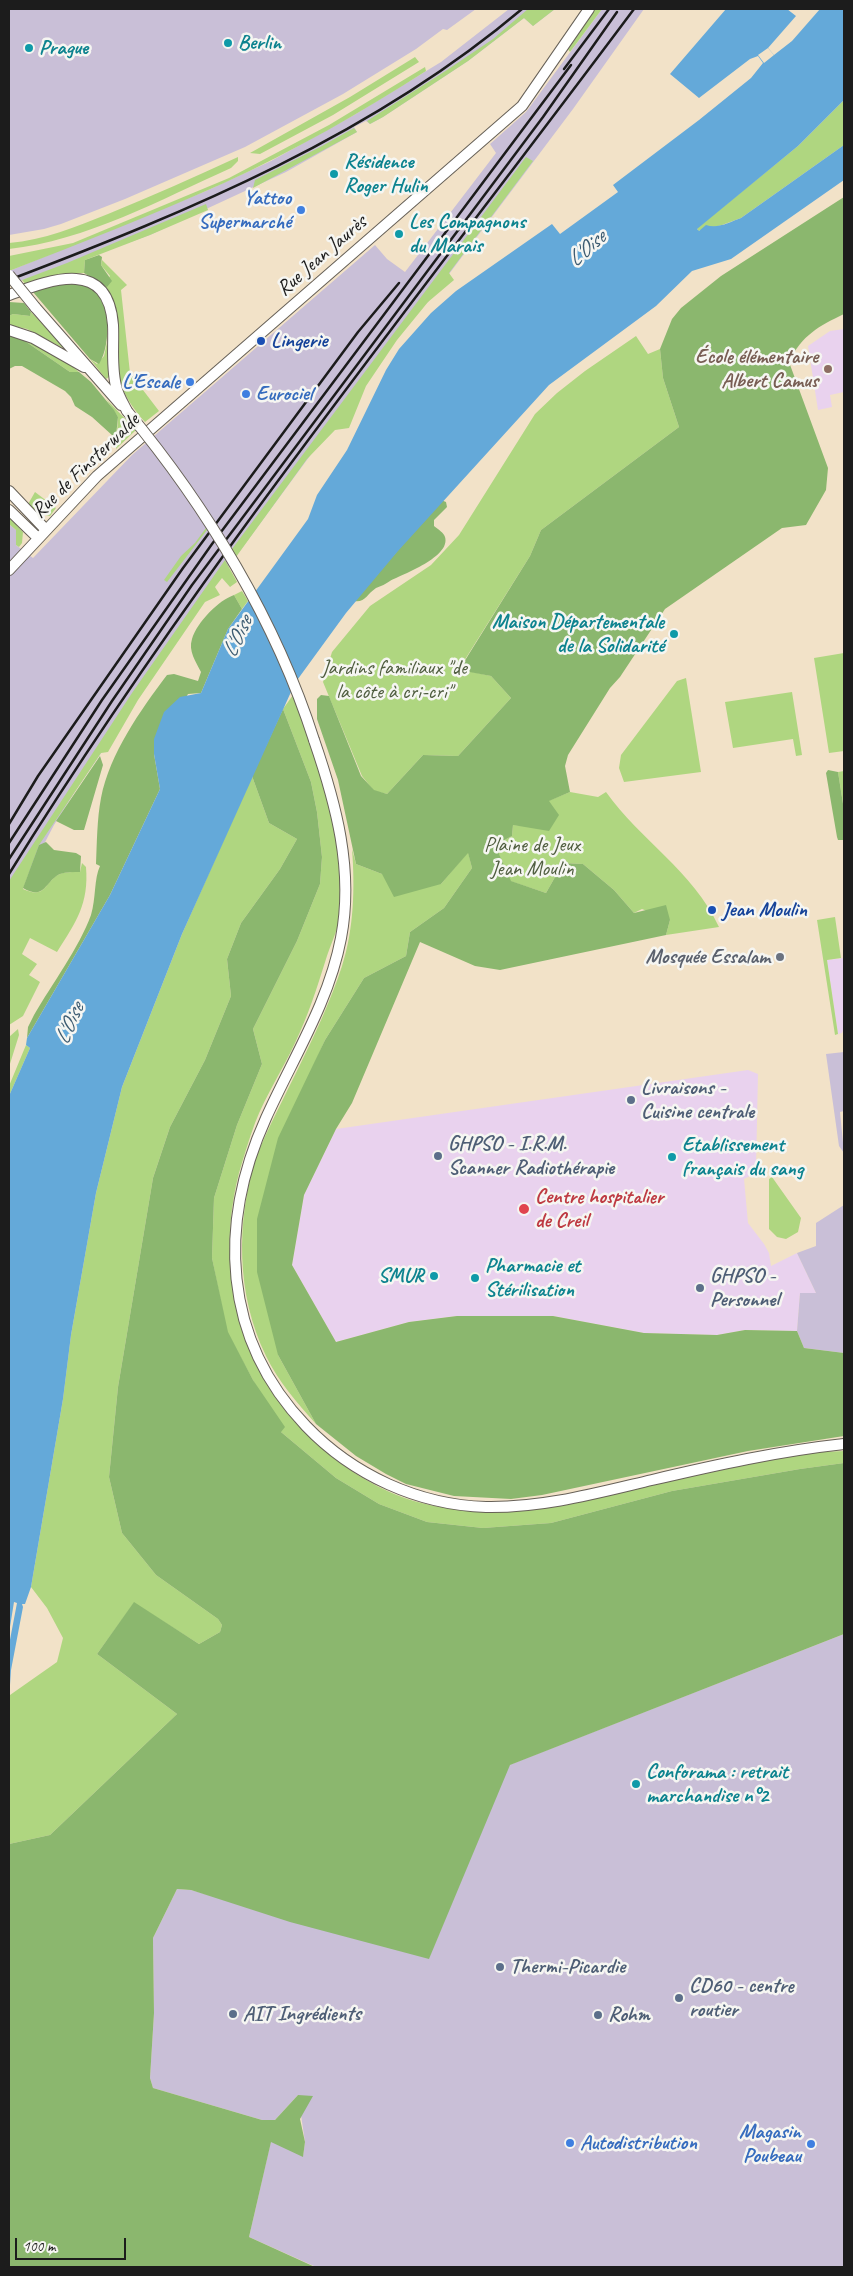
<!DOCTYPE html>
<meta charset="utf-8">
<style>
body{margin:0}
#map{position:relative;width:853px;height:2276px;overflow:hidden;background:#f2e2c8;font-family:Caveat,sans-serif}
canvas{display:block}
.frame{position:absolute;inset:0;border:10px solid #1c1c1c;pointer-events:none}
.scale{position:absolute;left:15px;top:2238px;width:111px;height:22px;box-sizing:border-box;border:2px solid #1c1c1c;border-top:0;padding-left:6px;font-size:15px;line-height:18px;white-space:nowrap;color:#1c1c1c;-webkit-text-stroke:4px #f6f6f2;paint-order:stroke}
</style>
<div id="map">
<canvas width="853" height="2276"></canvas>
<div class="frame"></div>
<div class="scale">100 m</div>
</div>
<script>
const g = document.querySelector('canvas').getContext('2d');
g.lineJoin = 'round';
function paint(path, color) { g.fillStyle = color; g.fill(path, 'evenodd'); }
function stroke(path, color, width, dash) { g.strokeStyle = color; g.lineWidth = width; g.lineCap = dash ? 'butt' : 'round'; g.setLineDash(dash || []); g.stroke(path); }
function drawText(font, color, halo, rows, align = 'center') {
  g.font = font + ' Caveat,sans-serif'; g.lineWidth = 5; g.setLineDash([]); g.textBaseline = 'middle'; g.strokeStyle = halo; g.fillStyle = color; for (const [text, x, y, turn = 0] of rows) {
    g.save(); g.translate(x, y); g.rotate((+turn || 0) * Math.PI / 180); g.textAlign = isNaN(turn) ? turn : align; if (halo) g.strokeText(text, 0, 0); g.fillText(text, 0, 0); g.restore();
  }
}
paint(new Path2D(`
 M844 329V392L830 395 832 407 818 410 808 346 830 331Z
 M844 958V1028L842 1033 838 1034 827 960Z
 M748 1070 758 1074 756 1167 750 1176 744 1179 748 1223 764 1244 769 1253 771 1266 797 1253 816 1293H800L797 1331 745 1330 717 1335 644 1333 553 1316H457L409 1322 336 1342 292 1265 304 1195 336 1129Z`), '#e9d2ee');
paint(new Path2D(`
 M9 9H476L447 30 443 29 416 49 343 94 245 147 125 199 61 224 44 229 9 235Z
 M509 9H555L533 26 524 18 468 61 383 117 370 124 366 121 354 127 357 132 286 172 150 235 9 285V271L206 191 271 161 354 115 441 62Z
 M602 9H644L573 109 428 302 415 313 223 574 76 790 54 825 21 888 9 904V524L16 530V545L33 558 132 455 375 245 387 259 405 272 496 153 490 144 526 112Z
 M844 1052V1111L840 1112 844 1153 839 1146 826 1054Z
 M844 1205V1353L804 1348 797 1331 800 1293H816L797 1253 816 1246V1223Z
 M844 1634V2267H316L249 2237 271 2141 303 2156 305 2142 298 2095 275 2120H262L153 2088 150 2078 154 2013 153 1938 177 1889 191 1890 429 1958 509 1765Z`), '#c9bfd7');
paint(new Path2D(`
 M528 9H555L533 26 524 18 468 61 383 117 370 124 367 121 447 70 493 39Z
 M595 9H602L570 52 568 49Z
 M415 57 419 62 333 115 260 154 250 153 350 97Z
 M425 67 426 71C362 112 294 151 224 183 153 215 81 243 9 271V256L73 243 229 178 329 125Z
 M844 100V145L741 218 722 225 698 231 697 228 798 146Z
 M354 128 357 132 253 188 255 180 322 146Z
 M238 157V161L231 168C162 199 85 241 9 249V243C44 240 76 227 108 214 152 196 195 177 238 157Z
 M526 157 533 161 449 273 454 280 428 302 397 340 366 386 349 428 335 430 307 459 236 557 232 549Z
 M206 204 208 210 150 235 85 260 84 273 60 274 26 285 22 280 67 263Z
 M102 260 127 285 121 290 130 373 159 411 145 422C136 412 127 400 122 387 111 354 129 314 104 286L110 276 101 265Z
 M31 312 67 350 27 329 9 325V316L13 314 30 316Z
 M636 336 648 354 660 349 663 378 679 427 541 530 530 556 459 669 491 676 511 698 458 756 423 755 387 794 374 791 362 776 323 682 332 652 370 606 431 565 459 535 535 414 557 393 585 371Z
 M22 339C43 346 62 358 79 372H70Z
 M107 342 109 377 106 379 90 359 97 364 104 356Z
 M106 399 136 430 116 449 118 417Z
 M35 492 56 508 50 516 36 513 27 506Z
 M9 517 23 532 22 543 19 547 16 545V530L9 524Z
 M206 528 207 530 167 582 164 580 181 556 195 543Z
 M225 560 237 582 230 587 222 578 215 587 220 595 205 602 138 700 108 752 101 753 39 845 23 889C47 900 44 881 60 874 65 872 74 872 80 872L82 863 86 867C89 904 76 922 57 952L30 938 22 954 37 964 29 975 40 982 23 1016 9 1025V881L132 693Z
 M242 591 248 601 242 609 234 595Z
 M844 653V751L829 753 814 658Z
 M686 678 701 772 624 782 619 768 621 755 677 681Z
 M792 692 802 755 796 756 793 739 733 748 725 702Z
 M293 695C318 766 352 842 339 919 337 932 330 946 326 959 317 988 308 1016 295 1043 283 1069 266 1095 255 1123 249 1139 244 1156 239 1173 231 1204 227 1240 232 1272 235 1290 244 1309 250 1327 255 1344 259 1365 268 1381 300 1442 372 1497 441 1507 476 1512 510 1511 545 1507L803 1453 844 1451V1463L800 1469 672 1491 551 1523 483 1528 427 1522 379 1504 336 1478 281 1432 227 1332 212 1258 214 1198 237 1125 262 1064 253 1029 297 941 320 884 322 857 317 812 311 782 283 709Z
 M844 771V810L838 772Z
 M252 776 269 823 297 839 280 869 241 923 227 959 231 996 205 1060 170 1127 153 1178 118 1387 109 1477 122 1533 156 1575 218 1619 222 1625 220 1632 199 1644 134 1603 97 1654 177 1714 50 1835 9 1844 10 1695 57 1662 63 1638 47 1608 31 1587 63 1399 71 1335 96 1193 122 1087 182 934Z
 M570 792 598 797 606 792C640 840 693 871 719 927L666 935 670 920 642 909 634 913 614 890 583 864 563 863 546 893 510 881 495 845 512 836 513 825 526 826 548 801Z
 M352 849 356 864 382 874 441 884 468 852 472 868 444 908 410 932 406 956 364 978 325 1040 313 1067 278 1355 316 1424C297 1403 278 1381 266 1356 236 1294 236 1222 256 1157 283 1094 321 1031 342 966 354 929 355 887 352 849Z
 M835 917 841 958 827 960 838 1034 835 1035 817 920Z
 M18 1029 19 1035 9 1067V1037Z
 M26 1045 30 1048 9 1096V1086Z
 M772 1177 801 1218 798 1232 786 1239 777 1237 769 1229V1179Z`), '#afd680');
paint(new Path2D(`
 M844 197V314C819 326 802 335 789 362L828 468 826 490 806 525 782 528 665 609 620 677 610 688 568 755 565 766 570 792 549 801 559 815 549 831 513 825 512 836 495 845 511 881 546 893 563 863 583 864 614 890 634 913 666 905 670 920 666 935 500 970 475 966 420 942 352 1103 336 1129 304 1195 292 1265 336 1342 409 1322 457 1316H553L644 1333 717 1335 745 1330 797 1331 804 1348 844 1353V1436L748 1451 542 1495 511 1499 454 1496 406 1484 386 1474 356 1456 316 1424 278 1355 257 1272V1219L278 1138 325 1040 364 978 406 956 410 932 444 908 472 868 468 853 441 884 394 897 382 874 356 864 338 780 317 719V699L321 695 329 696 361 776 374 790 387 794 423 755 458 756 511 698 491 676 459 670 530 556 541 530 679 427 663 378 660 349 672 319 681 308 721 276Z
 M99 255 102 257 101 265 112 281 107 287 84 273 85 260Z
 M56 284C64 284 76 282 84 284 112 293 112 344 99 364L90 359 33 292Z
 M9 302 24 303 31 312 30 316 13 314 9 316Z
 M9 336 22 339 70 372H79L91 382 114 410 118 417 116 436H113L92 417 75 406 71 397 65 391 22 366H15L9 369Z
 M441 500 446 502 447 507 434 520V526C438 529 444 533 445 537 451 557 403 574 390 581 386 584 381 586 376 588 367 594 365 603 354 601Z
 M234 595 242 609 228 629 201 693 188 694 154 754 160 789 110 895 27 1038 28 1027 34 1015C52 984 79 948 91 915 96 899 94 878 100 866L96 864C97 842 97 819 101 798 110 753 140 711 167 675L174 674 198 681 201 672C196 662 188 651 192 639 197 622 219 600 234 595Z
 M283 709 311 782 317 812 322 857 320 884 297 941 253 1029 262 1064 237 1125 214 1198 212 1258 228 1332 253 1380 285 1427 281 1432 336 1478 379 1504 427 1522 483 1528 551 1523 672 1491 800 1469 844 1463V1634L510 1765 429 1959 290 1922 191 1890 177 1889 153 1938 154 2013 150 2078 153 2088 262 2120H275L298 2095 313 2096 300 2119 305 2142 303 2157 271 2142 249 2237 315 2267H9V1844L50 1835 177 1714 97 1654 134 1602 199 1644 220 1632 222 1625 218 1619 156 1575 122 1533 109 1477 118 1387 153 1178 170 1127 205 1060 231 996 227 959 241 923 280 869 297 839 269 823 252 776Z
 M100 756 103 765 84 830H74L56 821Z
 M828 770 838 772 844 810V840H838L837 837 826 773Z
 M46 842 54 850 76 853 81 856 80 872C74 872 66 872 60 874 45 881 45 901 23 888L39 845Z`), '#8bb76e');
paint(new Path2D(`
 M726 9H787L796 16 768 48 774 55 792 41 820 9H844V100L798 146 697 229 699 231 706 225C718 229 730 222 741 218L844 145V180L731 259 692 271 656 306 549 385 398 551 346 613 295 683 182 934 122 1087 96 1193 71 1335 63 1399 31 1587 25 1604H22L23 1607 11 1670 9 1700V1645L17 1603 14 1602 9 1633V1096L30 1048 26 1045 27 1038 110 895 160 789 154 754V739L164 712 180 697 201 693 228 629 308 519 317 495 347 450 386 370 399 349 431 313 456 291 552 224 560 234 618 192 613 185 699 120 751 78 763 63 758 56 750 59 699 98 670 74Z`), '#64a9d9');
paint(new Path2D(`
 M768 48 774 55 764 63 758 55Z`), '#f2e2c8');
const secondary = new Path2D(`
 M9 295C50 280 108 257 113 325 114 345 111 366 116 386 118 395 123 403 127 411
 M35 307 121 405
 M9 330 33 338 84 367
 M9 491 46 530
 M9 510 38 538
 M9 570 97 476 522 106 589 9
 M314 740C336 804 354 870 341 938 329 1002 293 1058 266 1118 218 1224 222 1338 306 1426 353 1475 418 1505 486 1507 543 1508 597 1493 652 1480 716 1465 779 1451 844 1444`);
stroke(secondary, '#676158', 12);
stroke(secondary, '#fff', 10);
stroke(new Path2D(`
 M564 69 609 9
 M9 280C190 211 373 135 522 9
 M9 824 38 776 183 568 358 332 399 283
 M9 843 102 700 212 544 571 65
 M9 859 112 701 192 585 543 117 617 12
 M9 874C195 573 422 293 634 9`), '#1c1c1c', 2.5);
const secondaryBridge = new Path2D(`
 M9 275 35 307
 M127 411C207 507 276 621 314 740`);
stroke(secondaryBridge, '#676158', 12, []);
stroke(secondaryBridge, '#fff', 10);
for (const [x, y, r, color] of [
 [228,43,5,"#0f9aa8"],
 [29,48,5,"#0f9aa8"],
 [334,174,5,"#0f9aa8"],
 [301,210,5,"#3f7fe0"],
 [399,234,5,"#0f9aa8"],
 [261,341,5,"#1a4fb4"],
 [828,369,5,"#8d6e63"],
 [190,382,5,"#3f7fe0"],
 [246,394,5,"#3f7fe0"],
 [674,634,5,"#0f9aa8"],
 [712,910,5,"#1a4fb4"],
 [780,957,5,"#6b7280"],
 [631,1100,5,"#5c6f8a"],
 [438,1156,5,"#5c6f8a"],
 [672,1157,5,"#0f9aa8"],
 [524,1209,6,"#e0444e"],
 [434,1276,5,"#0f9aa8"],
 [475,1278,5,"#0f9aa8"],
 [700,1288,5,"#5c6f8a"],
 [636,1784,5,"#0f9aa8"],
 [500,1967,5,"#5c6f8a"],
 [679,1998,5,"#5c6f8a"],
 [233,2014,5,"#5c6f8a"],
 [598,2015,5,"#5c6f8a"],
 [570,2143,5,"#3f7fe0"],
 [811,2144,5,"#3f7fe0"]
]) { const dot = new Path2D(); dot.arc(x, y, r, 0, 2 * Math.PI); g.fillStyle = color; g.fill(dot); stroke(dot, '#f6f6f2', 2); }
drawText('bold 21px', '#0d838f', '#f6f6f2', [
 ["Berlin",238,43],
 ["Prague",39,48],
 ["Résidence",344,162],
 ["Roger Hulin",344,186],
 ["Les Compagnons",409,222],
 ["du Marais",409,246],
 ["Maison Départementale",664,622,"right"],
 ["de la Solidarité",664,646,"right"],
 ["Etablissement",682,1145],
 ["français du sang",682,1169],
 ["Pharmacie et",485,1266],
 ["Stérilisation",485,1290],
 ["SMUR",424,1276,"right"],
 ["Conforama : retrait",646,1772],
 ["marchandise n°2",646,1796]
], 'left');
drawText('bold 21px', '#366cbe', '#f6f6f2', [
 ["Yattoo",291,198],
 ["Supermarché",291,222],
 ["L'Escale",180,382],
 ["Eurociel",256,394,"left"],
 ["Magasin",801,2132],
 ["Poubeau",801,2156],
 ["Autodistribution",580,2143,"left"]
], 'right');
drawText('21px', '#1c1c1c', '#f6f6f2', [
 ["Rue Jean Jaurès",322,256,-41],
 ["Rue de Finsterwalde",86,466,-44]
]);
drawText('bold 21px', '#164399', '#f6f6f2', [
 ["Lingerie",271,341],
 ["Jean Moulin",722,910]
], 'left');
drawText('bold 21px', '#785e54', '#f6f6f2', [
 ["École élémentaire",818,357],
 ["Albert Camus",818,381]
], 'right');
drawText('21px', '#4f5d3f', '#f6f6f2', [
 ["Jardins familiaux \"de",394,668],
 ["la côte à cri-cri\"",394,692],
 ["Plaine de Jeux",532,845],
 ["Jean Moulin",532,869]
]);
drawText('bold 21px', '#5b616d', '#f6f6f2', [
 ["Mosquée Essalam",770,957]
], 'right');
drawText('bold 21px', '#4e5e75', '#f6f6f2', [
 ["Livraisons -",641,1088],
 ["Cuisine centrale",641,1112],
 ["GHPSO - I.R.M.",448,1144],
 ["Scanner Radiothérapie",448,1168],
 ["GHPSO -",710,1276],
 ["Personnel",710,1300],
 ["Thermi-Picardie",510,1967],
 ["CD60 - centre",689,1986],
 ["routier",689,2010],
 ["AIT Ingrédients",243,2014],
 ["Rohm",608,2015]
], 'left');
drawText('bold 21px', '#be3a42', '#f6f6f2', [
 ["Centre hospitalier",535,1197],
 ["de Creil",535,1221]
], 'left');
drawText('italic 22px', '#3c5b71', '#f6f6f2', [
 ["L'Oise",587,249,-41],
 ["L'Oise",238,637,-65],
 ["L'Oise",70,1024,-66]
]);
</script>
